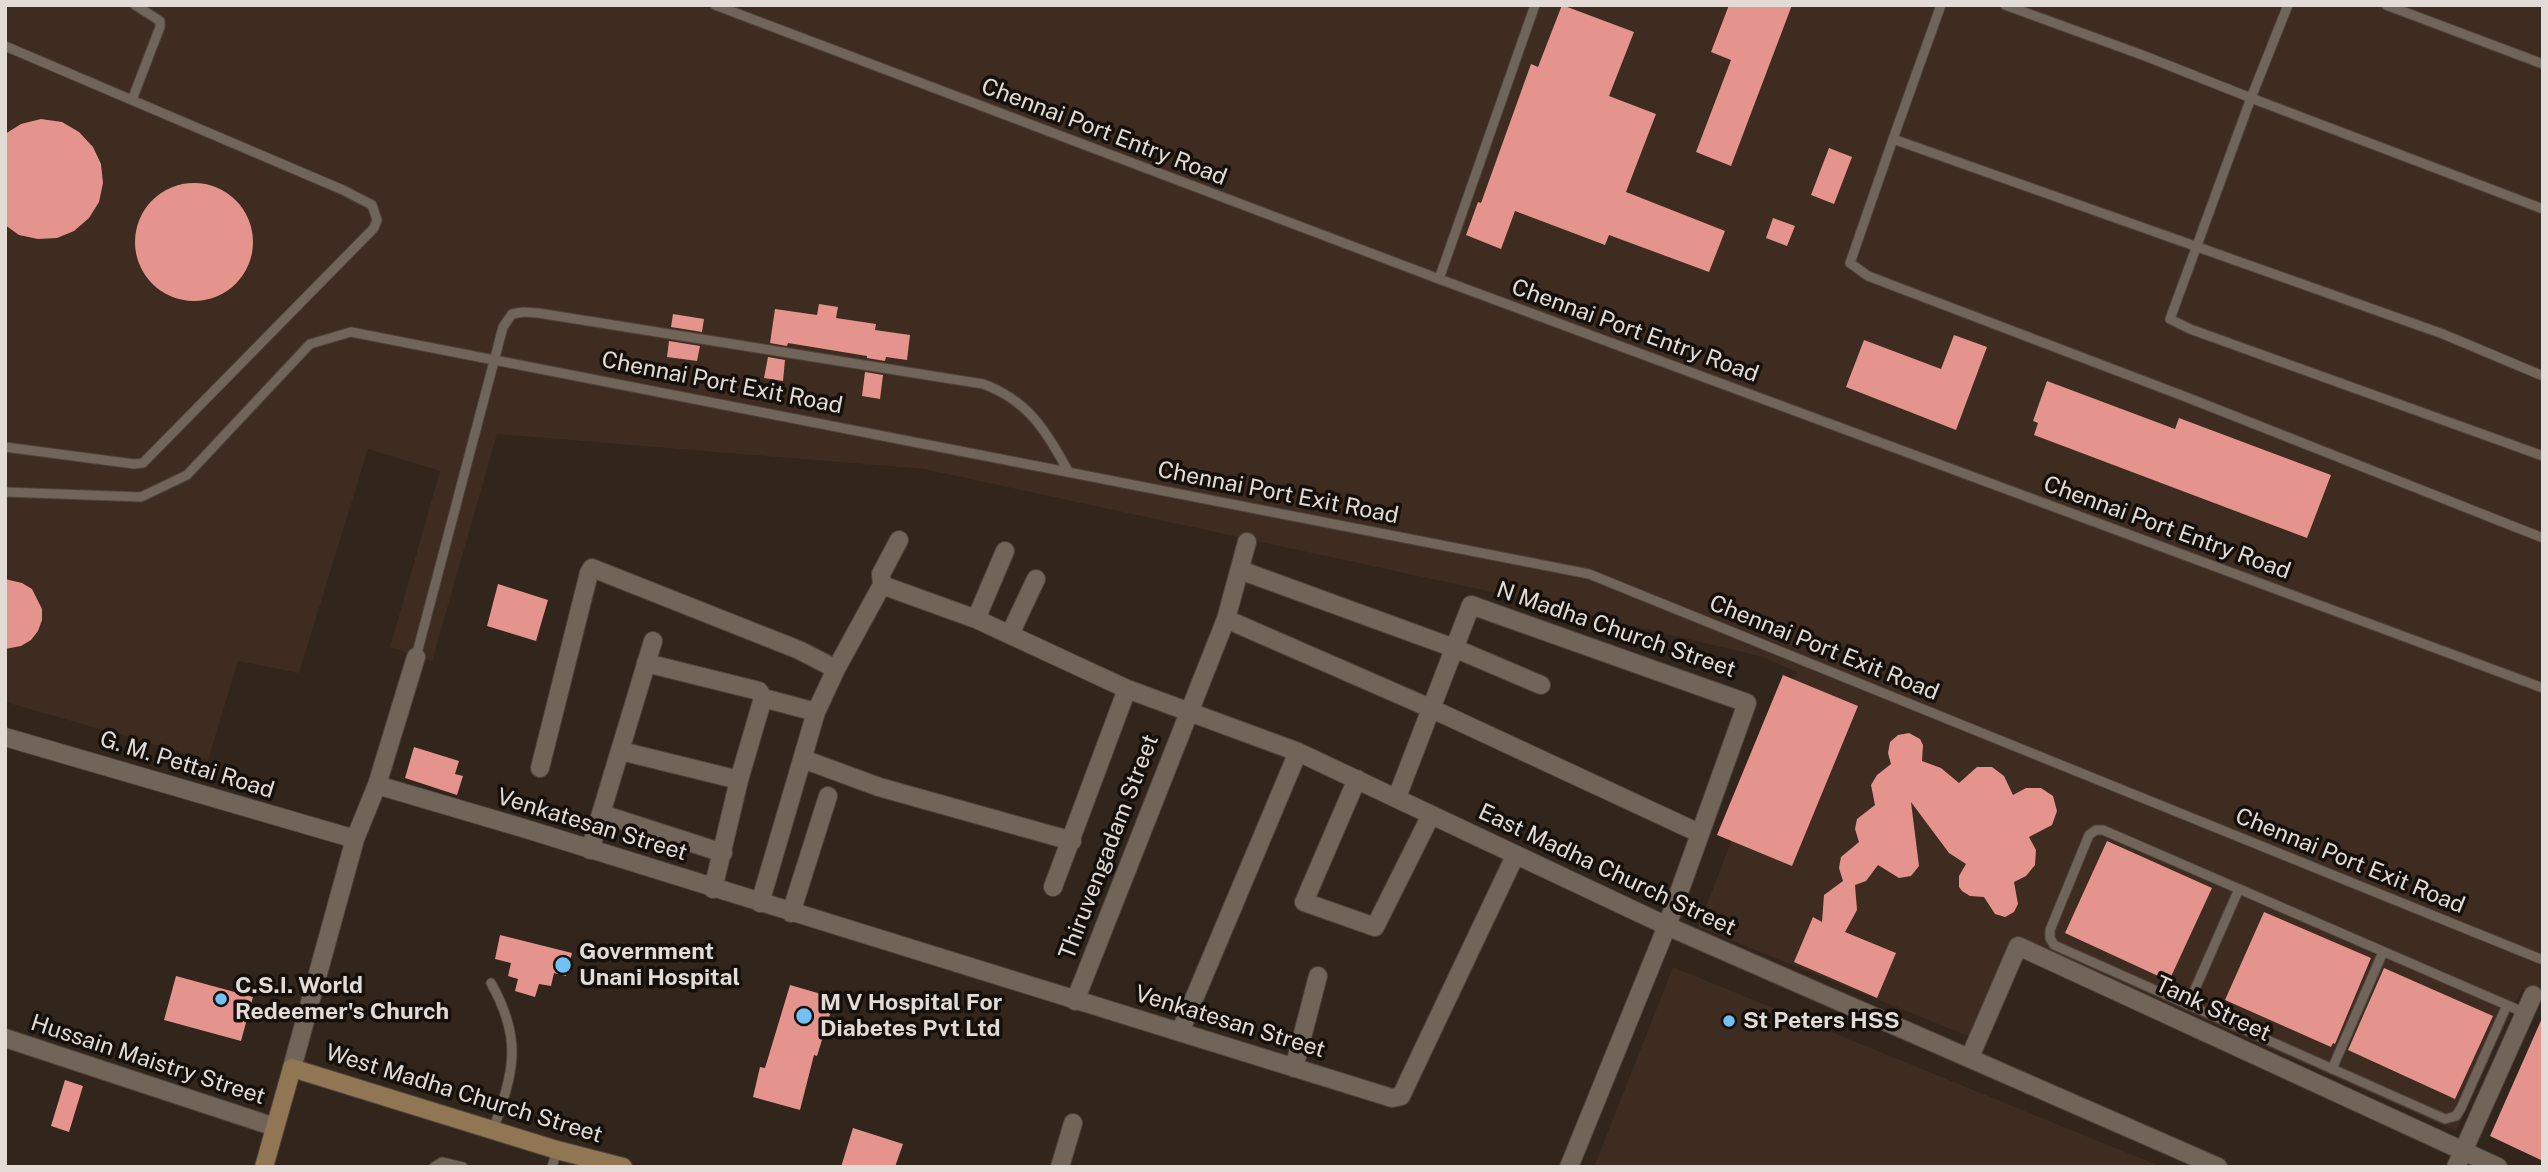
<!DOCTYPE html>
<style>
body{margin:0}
#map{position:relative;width:2548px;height:1172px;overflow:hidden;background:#31251c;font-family:"Public Sans",sans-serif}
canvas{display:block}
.frame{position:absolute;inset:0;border:7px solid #e3dbd5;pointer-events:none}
</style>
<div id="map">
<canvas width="2548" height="1172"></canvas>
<div class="frame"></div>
</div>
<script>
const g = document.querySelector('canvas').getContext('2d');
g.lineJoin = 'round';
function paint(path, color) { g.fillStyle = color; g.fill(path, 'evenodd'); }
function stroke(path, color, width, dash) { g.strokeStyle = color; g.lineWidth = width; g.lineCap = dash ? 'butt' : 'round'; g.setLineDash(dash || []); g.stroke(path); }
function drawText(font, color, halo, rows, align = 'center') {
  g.font = font + ' "Public Sans",sans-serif'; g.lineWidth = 7; g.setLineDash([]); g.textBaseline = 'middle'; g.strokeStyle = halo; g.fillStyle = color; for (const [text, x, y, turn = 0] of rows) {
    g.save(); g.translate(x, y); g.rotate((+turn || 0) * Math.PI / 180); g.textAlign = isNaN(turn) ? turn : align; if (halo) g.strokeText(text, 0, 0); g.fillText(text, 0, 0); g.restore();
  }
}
paint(new Path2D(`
 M5 5H2543V997L2522 989 2456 1131 2018 937 1973 1038 1698 927 1797 672 1763 657 1492 592 924 469 497 434 432 661 390 647 440 471 368 449 299 673 238 661 208 760 5 702Z
 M1673 967 1939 1076 2162 1167H1594Z`), '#3d2c1f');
paint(new Path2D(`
 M1562 5 1634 32 1609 96 1656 114 1626 192 1725 231 1709 272 1609 235 1605 245 1515 211 1501 249 1466 235 1478 202 1481 203 1531 64 1538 67Z
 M1729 5H1792L1731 166 1696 152 1731 60 1711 52Z
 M41 119 62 122 79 132 93 147 101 164 103 183 99 202 89 218 74 231 57 238 38 239 19 235 5 225V134L21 124Z
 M1829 148 1852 157 1834 204 1811 195Z
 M135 242a59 59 0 1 1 118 0a59 59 0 1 1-118 0Z
 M1773 218 1795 226 1787 246 1766 238Z
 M819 304 838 307 836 318 876 324 875 330 910 335 907 360 886 357 885 361 867 358V356L788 343 787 346 770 343 775 309 817 315Z
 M673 314 704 319 702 332 671 327Z
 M1954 335 1987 347 1956 430 1846 387 1864 340 1941 369Z
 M669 341 700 346 697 361 667 357Z
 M768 357 785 360 783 381 764 378Z
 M865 372 883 375 880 399 862 396Z
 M2047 381 2175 429 2179 418 2331 475 2307 538 2034 435 2038 423 2033 421Z
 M5 579 22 583 32 589 42 609V620L38 631 31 640 21 646 5 649Z
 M498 584 548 600 536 641 487 626Z
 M1783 675 1858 706 1792 866 1717 835Z
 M1909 733 1920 739 1923 745 1922 761 1941 768 1959 783 1977 767H1992L2004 776 2013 795 2026 788H2041L2053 796 2057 811 2052 825 2029 837 2036 850 2035 865 2026 876 2014 882 2018 904 2014 912 2005 917 1995 914 1984 897 1970 896 1962 891 1959 887V876L1966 864 1949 853 1911 802 1919 866 1911 876 1899 878 1878 865 1866 881 1855 885 1857 910 1845 932 1896 953 1877 998 1794 962 1813 917 1822 922 1824 895 1843 881 1839 868 1841 857 1859 842 1855 829 1857 819 1875 805 1871 785 1877 775 1891 764 1888 753 1890 742 1898 735Z
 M414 747 459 761 455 774 463 776 457 795 405 778Z
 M2107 841 2212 888 2169 981 2065 933Z
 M2264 912 2371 958 2335 1044 2333 1043 2331 1047 2225 1000Z
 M500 935 572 953 566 976 554 973 551 986 539 984 535 997 515 991 518 979 508 976 511 963 495 959Z
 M2384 968 2493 1016 2455 1099 2348 1050Z
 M176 976 253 997 241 1041 164 1020Z
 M790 985 835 998 817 1056 814 1055 800 1110 753 1097 760 1067 765 1068Z
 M2543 1016V1161L2490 1136Z
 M65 1080 83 1086 69 1132 51 1126Z
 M853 1128 903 1144 895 1167H841Z`), '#e4948c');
const service = new Path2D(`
 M715 5 1439 279 2543 688
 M2005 5 2145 56 2251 98 2288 5
 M2386 5 2543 64
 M5 46 343 190 372 205 377 220 374 228 143 463 134 464 5 447
 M132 100 160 27V21L135 5
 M1893 139 1941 5
 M2543 209 2251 98 2170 319 2190 329 2543 456
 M1439 279 1535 5
 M2543 376 2443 334 1893 139 1850 263 1868 276 2186 397 2543 538
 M5 492 141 497 187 475 310 344 351 332 1589 574 2543 960
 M416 657 503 327 512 314 523 312 538 313 983 384C1028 400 1047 432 1068 471
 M491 983C523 1040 514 1071 493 1130
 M2188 1005 2239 889
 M2507 1005 2461 1108 2456 1116 2445 1119 2054 945 2050 938V930L2089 835 2096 830H2103L2516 1009 2525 1013
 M2332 1069 2383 952
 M434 1167 442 1162 463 1167
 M552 1167 557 1150`);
const minor = new Path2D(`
 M1240 570 1454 648 1541 685
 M882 585 976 619 1127 689 1298 752 1667 926 2218 1167
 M976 619 1005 551
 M1226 619 1430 708 1699 833
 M1010 634 1036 579
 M646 663 759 691 763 698 739 780 713 889
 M763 698 816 712
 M5 737 355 839
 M621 751 739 780
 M803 759 879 787 1072 841
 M540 768 589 573 592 568 799 650 836 669
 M1357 779 1304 902 1375 927 1431 815
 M377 785 523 828 1392 1098 1401 1096 1515 856
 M1397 797 1471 605 1747 703 1667 926 1569 1167
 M602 814 723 853
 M590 850 653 641
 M1053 887 1127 689
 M760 903 816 712 836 669 882 585 881 574 899 540
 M791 913 828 796
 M1075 1001 1226 619 1247 542
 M1180 1032 1298 752
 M5 1038 275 1127
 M1970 1057 2018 946 2498 1167
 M292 1068 355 839 377 785 416 657
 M1294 1068 1318 976
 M1060 1167 1073 1123
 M2456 1167 2533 995`);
const secondary = new Path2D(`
 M264 1167 292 1068 557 1150 623 1167`);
stroke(service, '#4e433c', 11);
stroke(minor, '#4e433c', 20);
stroke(secondary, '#4e433c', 20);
stroke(service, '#716459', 9);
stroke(minor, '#716459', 18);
stroke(secondary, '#907652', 18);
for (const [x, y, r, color] of [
 [563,965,9,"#71c1f4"],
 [221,999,7,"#71c1f4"],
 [804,1016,9,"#71c1f4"],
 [1729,1021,7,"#71c1f4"]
]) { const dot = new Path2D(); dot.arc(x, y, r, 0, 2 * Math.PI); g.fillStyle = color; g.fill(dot); stroke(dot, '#15100c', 2.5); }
drawText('23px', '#e3dbd5', '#15100c', [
 ["Chennai Port Entry Road",1104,132,21],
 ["Chennai Port Entry Road",1635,331,20],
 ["Chennai Port Exit Road",722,383,11],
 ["Chennai Port Exit Road",1278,493,11],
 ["Chennai Port Entry Road",2167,528,20],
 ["N Madha Church Street",1616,630,19],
 ["Chennai Port Exit Road",1824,648,22],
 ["G. M. Pettai Road",187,765,17],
 ["Venkatesan Street",592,825,17],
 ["Thiruvengadam Street",1109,847,-69],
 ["Chennai Port Exit Road",2350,861,22],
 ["East Madha Church Street",1607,870,25],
 ["Tank Street",2213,1009,25],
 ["Venkatesan Street",1230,1022,17],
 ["Hussain Maistry Street",148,1060,18],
 ["West Madha Church Street",464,1094,17]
]);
drawText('bold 23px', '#e3dbd5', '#15100c', [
 ["Government",579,952],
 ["Unani Hospital",579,978],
 ["C.S.I. World",235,986],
 ["Redeemer's Church",235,1012],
 ["M V Hospital For",820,1003],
 ["Diabetes Pvt Ltd",820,1029],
 ["St Peters HSS",1743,1021]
], 'left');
</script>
